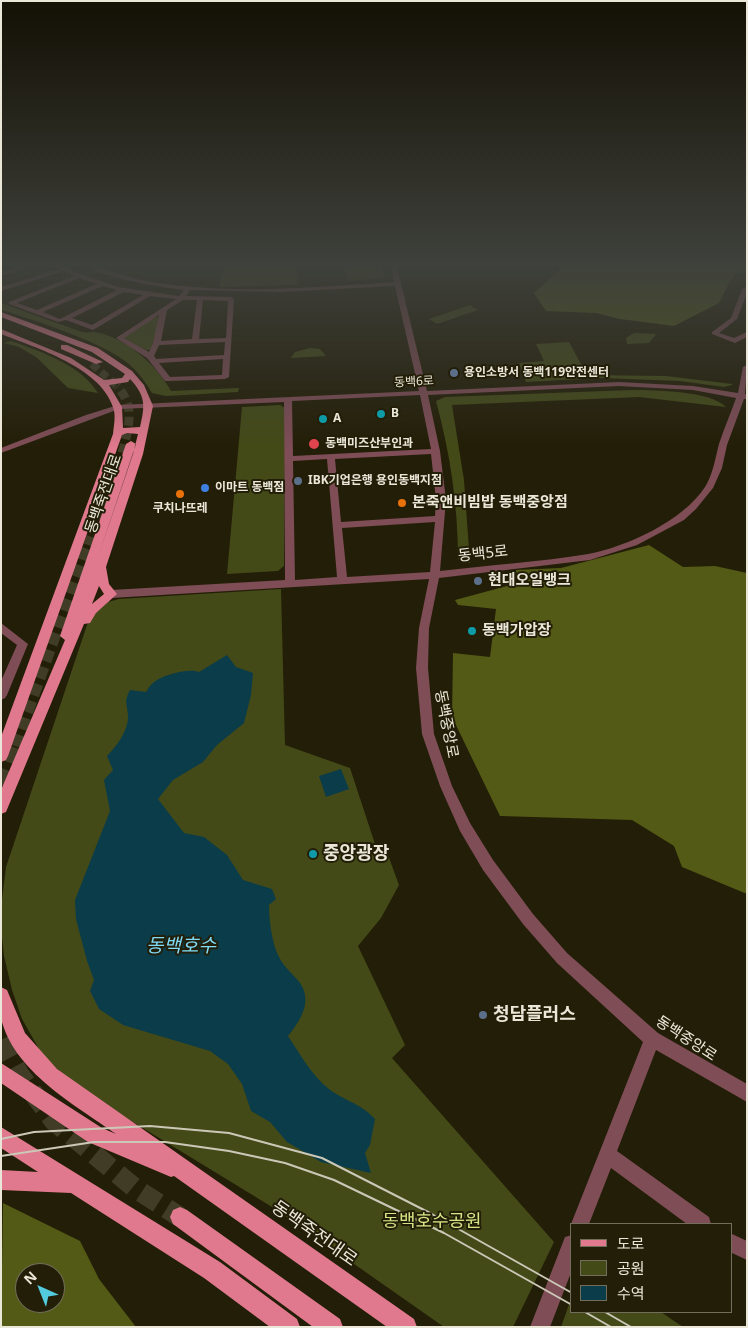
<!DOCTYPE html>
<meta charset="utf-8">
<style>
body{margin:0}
#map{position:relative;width:748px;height:1328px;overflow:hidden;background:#231e07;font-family:"Noto Sans","Noto Sans KR",sans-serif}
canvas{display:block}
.frame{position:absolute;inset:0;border:2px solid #eae7d9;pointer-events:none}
.legend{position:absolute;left:570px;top:1223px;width:162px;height:90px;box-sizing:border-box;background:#231e07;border:1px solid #736e5b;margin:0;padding:6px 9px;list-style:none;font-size:15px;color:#eae7d9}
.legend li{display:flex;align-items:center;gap:10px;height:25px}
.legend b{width:25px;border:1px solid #736e5b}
.north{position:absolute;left:15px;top:1263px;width:50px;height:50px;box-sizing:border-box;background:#231e07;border:1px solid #736e5b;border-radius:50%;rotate:316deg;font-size:14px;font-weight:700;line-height:20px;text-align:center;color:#eae7d9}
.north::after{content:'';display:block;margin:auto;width:18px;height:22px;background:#54cade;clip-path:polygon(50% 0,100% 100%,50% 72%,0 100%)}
</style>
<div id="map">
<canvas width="748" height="1328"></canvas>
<div class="frame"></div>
<ul class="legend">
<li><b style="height:6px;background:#e0798d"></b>도로</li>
<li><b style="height:14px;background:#434a17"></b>공원</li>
<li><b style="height:14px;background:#0b3c49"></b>수역</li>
</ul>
<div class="north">N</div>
</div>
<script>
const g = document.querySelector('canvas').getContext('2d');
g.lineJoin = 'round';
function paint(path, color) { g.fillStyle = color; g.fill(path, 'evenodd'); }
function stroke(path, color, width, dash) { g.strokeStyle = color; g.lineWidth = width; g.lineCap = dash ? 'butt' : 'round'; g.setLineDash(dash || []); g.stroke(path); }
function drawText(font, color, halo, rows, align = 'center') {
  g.font = font + ' "Noto Sans","Noto Sans KR",sans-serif'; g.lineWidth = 4; g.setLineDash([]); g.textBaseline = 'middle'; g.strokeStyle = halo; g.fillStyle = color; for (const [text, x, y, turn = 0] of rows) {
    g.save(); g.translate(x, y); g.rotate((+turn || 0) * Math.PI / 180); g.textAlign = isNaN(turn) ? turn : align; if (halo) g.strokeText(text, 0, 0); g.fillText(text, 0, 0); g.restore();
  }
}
paint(new Path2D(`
 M225 263H297L298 285 219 287Z
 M344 263H381L385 278 347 281Z
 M1 303 82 332C87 333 90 332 94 332 124 336 157 365 171 391L239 388 238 392 166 396 152 393C146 383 139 373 130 365 105 343 35 320 1 310Z
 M470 305 478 310 437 324 429 319Z
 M154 317 160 318 151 350H146L123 338Z
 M634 333 656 334 649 343 627 344 626 338Z
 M11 341C42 352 81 365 98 393L68 388 36 357 19 347 4 343Z
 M569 342 587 375 666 376 732 384V385L724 387 680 381 602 378 526 382 519 363 544 361 536 344Z
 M310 348 320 349 326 356 291 358 295 352Z
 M632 390C655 390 711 391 726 407L639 397 452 405 464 480 470 563 458 559C458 505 450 453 436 401L445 397Z
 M280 405 285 408 284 566 278 571 227 574 242 407Z
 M281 589 285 745 350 768 377 850 388 855 399 885 381 918 358 946 405 1045 392 1058 554 1242 513 1327H444L277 1210 97 1100 68 1079 43 1056 22 1019 12 990 4 956 1 928 2 899 6 867 89 619 108 602 119 599Z
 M572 1296V1312H661L683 1327H561Z`), '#434a17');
paint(new Path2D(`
 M557 263H747V270L737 273 731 279 719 303 674 326 620 319 596 313 546 311 534 293 560 269Z
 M649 545 683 567 715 566 747 573V894L682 867 674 846 632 820 500 816 452 717 453 653 490 657 496 609 458 605 455 600 518 583 516 570 561 568Z
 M3 1203 80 1241 99 1279 136 1327H1ZM25 1273H55V1303H25Z`), '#525a15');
paint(new Path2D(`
 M227 655 236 667 253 673 251 695 244 723 217 745 203 762 173 780 158 799 184 833 204 837 227 855 243 880 272 889 276 899 269 905C269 921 272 945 280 959 285 968 294 975 300 983 313 1002 300 1021 288 1036 300 1054 312 1076 329 1089 344 1101 359 1102 375 1119L370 1145 365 1153 371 1173 321 1162 287 1142 270 1122 251 1111 242 1084 228 1064 210 1051 123 1025 99 1009 90 991 94 980 87 961 76 919 75 900 110 811 104 780 113 770 107 756C116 747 128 731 128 717 128 704 123 703 130 690L146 692C148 689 150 685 153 683 162 675 188 668 199 672Z
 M341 769 349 789 326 797 319 776Z`), '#0b3c49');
stroke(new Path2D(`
 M92 364 118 387`), '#413c26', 8, [8, 4]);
stroke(new Path2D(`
 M88 545C99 513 131 444 129 414 129 403 124 394 117 386`), '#413c26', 9, [9, 5]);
stroke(new Path2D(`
 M15 746 88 543`), '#413c26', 12, [12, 6]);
stroke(new Path2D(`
 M1 785 16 744`), '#413c26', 16, [16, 8]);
stroke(new Path2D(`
 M1 1040 19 1074 54 1121 136 1189 180 1217`), '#413c26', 20, [20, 10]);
paint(new Path2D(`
 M32 263H41L1 276V272Z
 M50 263H57L76 272 118 287 179 296 184 290C155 286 104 279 80 263 94 263 107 270 120 274 144 282 170 285 195 287 261 293 329 286 394 282L390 263H396L427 391 619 382 693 386 738 393 743 367 747 365 745 394 747 395V399H744L727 445 722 468 713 488 696 509 684 520 637 545 590 560 439 578 429 628 428 668 434 734 452 786 470 823 493 860 533 914 567 953 658 1033 747 1084V1102L656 1050 617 1151 709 1217 711 1224H687L611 1168 589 1224H572V1227L571 1224 643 1042 557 963 523 924 483 870 460 831 440 786 422 734 416 668 419 628 429 579 111 598 106 594 111 590 285 580 284 402 119 409 1 453V448L86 415 118 405 419 391 395 286 279 292 190 290 186 296 231 297 234 299 229 377 225 379 168 381H165L147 358 116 338 176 299 150 296 93 330 66 320 58 322 9 304V302L74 276 64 271 1 291V287L59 269ZM79 278 96 284 37 310 17 303ZM103 286 117 290 60 319 43 312ZM124 292 143 295 92 325 72 318ZM183 300H197L192 339 161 341 167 310ZM203 300 228 301 226 338 199 339ZM159 315 153 343 149 352 124 338ZM225 342 224 355 156 359 154 356 159 345ZM223 359 222 375 170 377 159 363ZM619 386 693 390 736 398C731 413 724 428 719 444 715 459 713 474 705 487 683 521 626 547 588 554 540 562 489 565 440 571L446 500 440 451 428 395ZM420 395 431 449 293 456 292 401ZM431 454 436 500 435 516 341 522 335 459ZM327 459 337 577 295 580 293 461ZM435 522 430 572 347 577 342 528Z
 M745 287 747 288V293L737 319 719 333 734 338 747 332V337L735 343 712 334V332L731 318 742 289Z
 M1 623 28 644 7 695 5 698 1 700V681L17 645 1 633Z
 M732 1234 747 1241V1260L732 1253Z
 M572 1235V1270L550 1327H530L565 1237Z`), '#7e4d56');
paint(new Path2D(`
 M1 312 98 348 132 371 144 385 153 406 143 454 106 567 109 584 117 594 96 613 90 623 84 624 6 812 1 814V790L65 640 60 636 126 444 131 441 136 444 98 557 133 454 138 434 127 433 122 435 8 756 6 760 1 762V737L113 434C114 425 116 415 113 407 100 367 36 348 1 334V329L71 358 104 380 122 378 125 374 92 352 1 317ZM130 379C146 396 145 406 140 427L123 428 122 407 109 385 128 382ZM99 586 104 594 92 604Z
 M61 345H67L103 362 96 364 61 349Z
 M1 987 7 990 25 1033 57 1069 414 1319 417 1327H387L174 1176 171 1177 88 1142 1 1083V1063L102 1128 116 1134C75 1105 13 1071 1 1018 0 1009 1 997 1 987Z
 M1 1127 220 1262 297 1319 300 1327H270L204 1278 71 1193 1 1190V1170L38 1172 1 1148Z
 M180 1207 187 1210 340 1319 343 1327H313L173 1224 170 1217 173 1210Z`), '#e0798d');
stroke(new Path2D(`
 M1 1139 34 1132 150 1126 229 1133 322 1158 430 1213 572 1293
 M1 1156 94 1142H165L229 1151 285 1163 334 1180 444 1233 572 1305
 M585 1312 611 1327
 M605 1312 631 1327`), '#cbc8b8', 2);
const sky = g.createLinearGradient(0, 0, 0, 449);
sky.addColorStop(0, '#131004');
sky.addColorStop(0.59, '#3f413c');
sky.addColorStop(1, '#3f413c00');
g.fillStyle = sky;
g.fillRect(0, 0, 748, 449);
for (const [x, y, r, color] of [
 [454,373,5,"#5c6f8a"],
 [381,414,5,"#0f9aa8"],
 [323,419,5,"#0f9aa8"],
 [314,444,6,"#e0444e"],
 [298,481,5,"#5c6f8a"],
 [205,488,5,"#3f7fe0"],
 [180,494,5,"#e8710a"],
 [402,503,5,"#e8710a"],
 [478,581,5,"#5c6f8a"],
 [472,631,5,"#0f9aa8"],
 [313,854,5,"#0f9aa8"],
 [483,1015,5,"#5c6f8a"]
]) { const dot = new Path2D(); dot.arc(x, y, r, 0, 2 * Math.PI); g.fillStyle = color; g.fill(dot); stroke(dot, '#231e07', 2); }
drawText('bold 12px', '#eae7d9', '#231e07', [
 ["용인소방서 동백119안전센터",464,373],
 ["B",391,414],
 ["A",333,419],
 ["동백미즈산부인과",325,444],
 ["IBK기업은행 용인동백지점",308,481],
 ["이마트 동백점",215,488],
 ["쿠치나뜨레",180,509,"center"]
], 'left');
drawText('12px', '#eae7d9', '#231e07', [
 ["동백6로",414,382,-3]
]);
drawText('15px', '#eae7d9', '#231e07', [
 ["동백죽전대로",104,494,-71],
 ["동백5로",483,554,-6],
 ["동백중앙로",446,724,79],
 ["동백중앙로",686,1039,33]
]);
drawText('bold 15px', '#eae7d9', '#231e07', [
 ["본죽앤비빔밥 동백중앙점",412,503],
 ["현대오일뱅크",488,581],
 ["동백가압장",482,631]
], 'left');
drawText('bold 18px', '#eae7d9', '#231e07', [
 ["중앙광장",323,854],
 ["청담플러스",493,1015]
], 'left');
drawText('18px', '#d5e484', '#231e07', [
 ["동백호수공원",432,1222]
]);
drawText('18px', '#eae7d9', '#231e07', [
 ["동백죽전대로",314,1234,35]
]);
drawText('italic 19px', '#7edaf7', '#231e07', [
 ["동백호수",181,947]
]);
</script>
